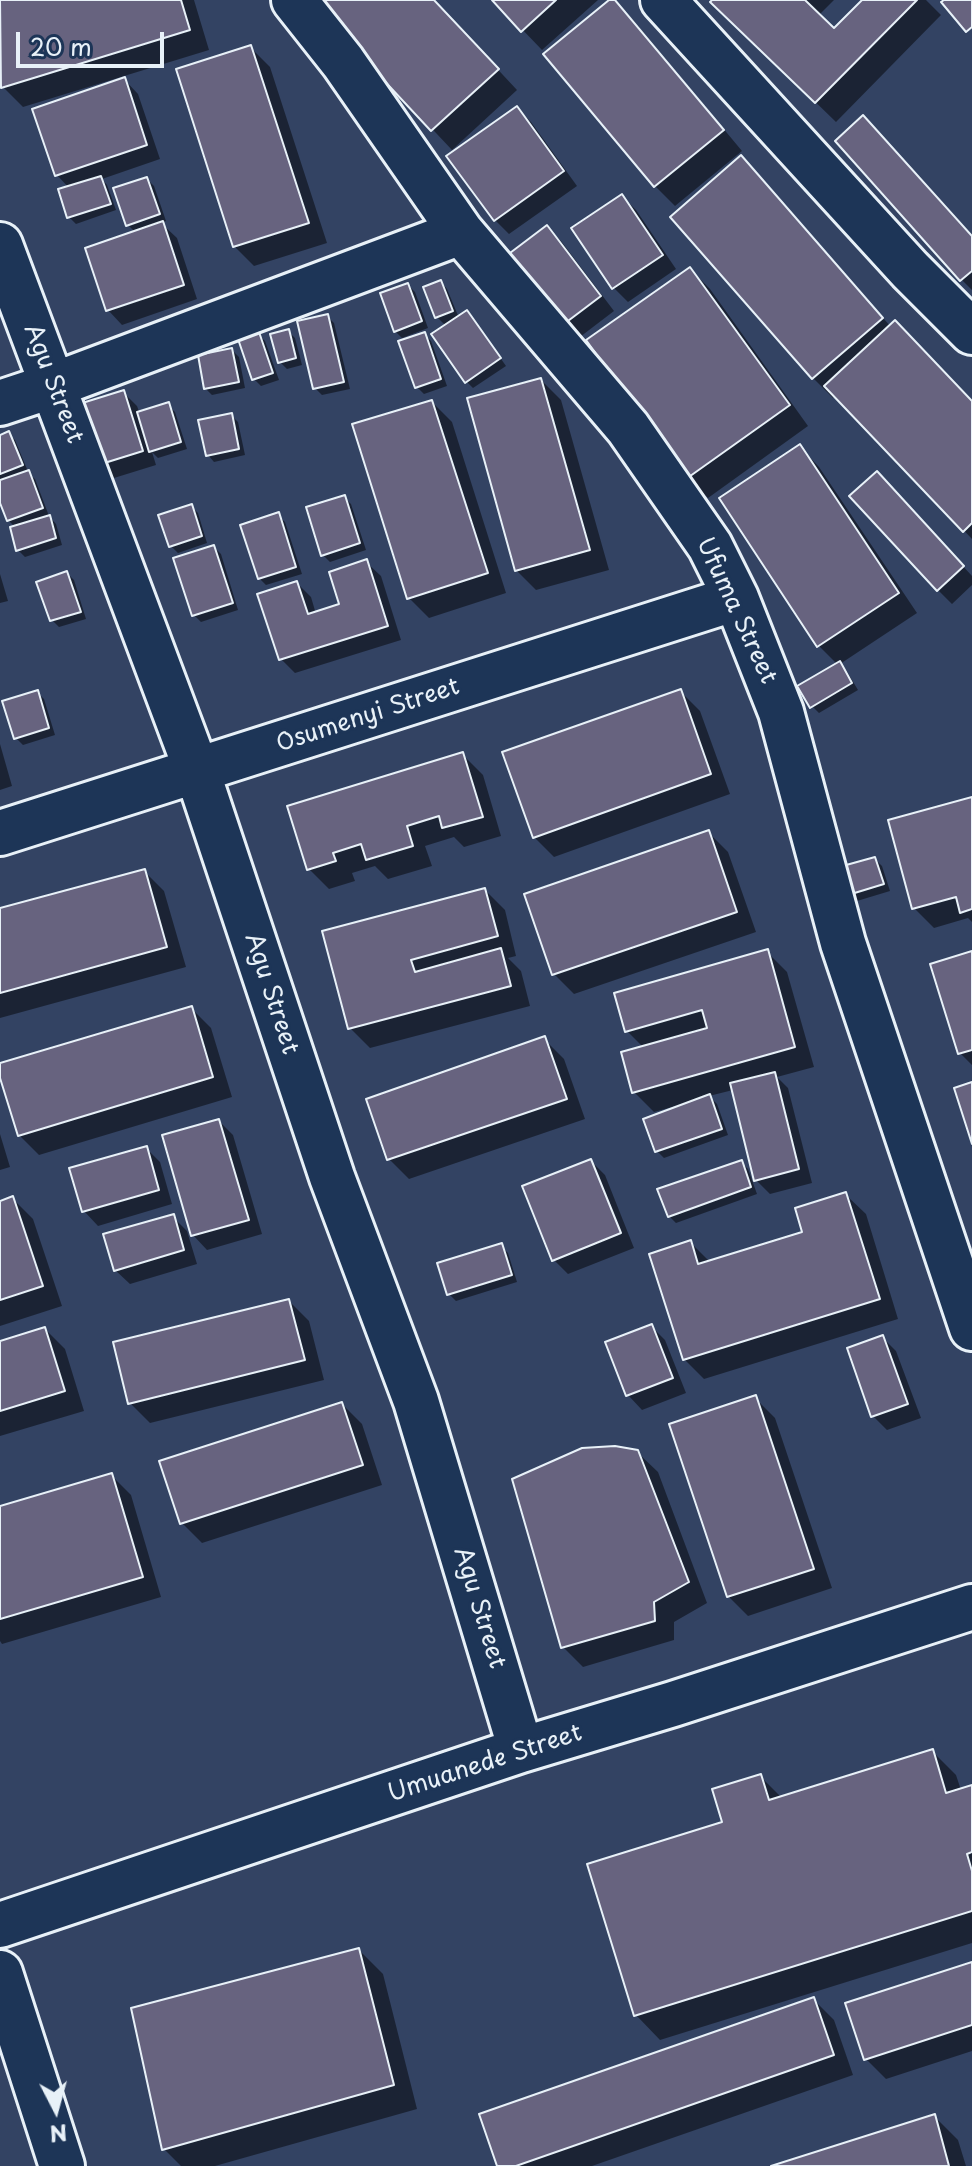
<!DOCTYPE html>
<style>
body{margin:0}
#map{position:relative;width:972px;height:2166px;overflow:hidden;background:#334363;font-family:"Playpen Sans",sans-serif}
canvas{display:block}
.north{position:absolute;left:16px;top:2070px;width:80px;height:80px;-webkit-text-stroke:6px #1d3557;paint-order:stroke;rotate:174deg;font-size:22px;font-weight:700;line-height:32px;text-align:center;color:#e8f1f8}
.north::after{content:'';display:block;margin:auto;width:28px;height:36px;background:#e8f1f8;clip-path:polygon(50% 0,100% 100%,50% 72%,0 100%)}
.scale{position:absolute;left:16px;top:32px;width:148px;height:36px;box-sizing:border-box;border:4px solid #e8f1f8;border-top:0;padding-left:10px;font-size:24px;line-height:28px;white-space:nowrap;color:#e8f1f8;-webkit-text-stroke:6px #1d3557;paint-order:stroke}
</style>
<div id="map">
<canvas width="972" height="2166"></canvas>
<div class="north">N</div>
<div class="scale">20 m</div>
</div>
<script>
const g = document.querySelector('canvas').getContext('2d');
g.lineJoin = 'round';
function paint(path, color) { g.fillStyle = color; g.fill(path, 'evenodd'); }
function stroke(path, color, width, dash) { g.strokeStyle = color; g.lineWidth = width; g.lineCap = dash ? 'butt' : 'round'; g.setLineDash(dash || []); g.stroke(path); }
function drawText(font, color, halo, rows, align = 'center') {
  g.font = font + ' "Playpen Sans",sans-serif'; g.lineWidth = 6; g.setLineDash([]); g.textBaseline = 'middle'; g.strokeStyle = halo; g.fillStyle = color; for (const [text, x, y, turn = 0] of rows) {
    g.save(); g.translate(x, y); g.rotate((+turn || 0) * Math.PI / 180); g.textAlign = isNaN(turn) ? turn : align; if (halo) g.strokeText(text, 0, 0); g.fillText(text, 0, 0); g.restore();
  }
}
paint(new Path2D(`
 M0 0H194L209 50 23 107 3 87 0 78Z
 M311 0H433L517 90 452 150Z
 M494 0H598L542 50Z
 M613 0 633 20 742 151 675 206 655 186Z
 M715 0H834L818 16 834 31 865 0H926L941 15 836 122 733 22Z
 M250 47 270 67 327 243 254 266 234 246Z
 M122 77 138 94 160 159 102 179 107 185 116 210 76 224 69 217V188L57 175 123 80Z
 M517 108 531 122 577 186 509 234 495 220Z
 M838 141 972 237V290L962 280Z
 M761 178 891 327 972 403V539L836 396 833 398 813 378 673 217Z
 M147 179 154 186 166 221 161 223 177 238 197 299 122 325 108 310 87 249 136 233 128 225Z
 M622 196 636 210 676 269 628 302 614 288Z
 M547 227 561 241 614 311 576 340 562 326Z
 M690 269 710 289 808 426 708 498 688 478Z
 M441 282 447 289 459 318 473 319 506 366 473 388 467 382 446 326 437 317Z
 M408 285 415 292 428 328 402 338 395 331Z
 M327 316 334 323 350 389 322 395 315 388Z
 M288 331 295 338 302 365 287 369 280 362Z
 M258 334 265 341 279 380 261 386 254 379 241 340Z
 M424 334 431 341 447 386 424 394 417 387Z
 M232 350 239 357 245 388 212 395 205 388Z
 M541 380 561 400 609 570 536 590 516 570Z
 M123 392 137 406 140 414 168 405 175 412 187 449 158 458 152 452 156 465 114 478 100 464Z
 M432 402 452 422 506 593 429 618 409 598Z
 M231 415 238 422 245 455 214 462 208 455Z
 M8 433 15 440 29 474 35 479 49 516 56 524 62 545 25 557 18 550 16 528 8 520 0 497V437Z
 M800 447 819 467 917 613 840 664 846 670 858 690 819 713 812 706 838 665 818 645Z
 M891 488 972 576V585L952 604 938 590Z
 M344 497 351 504 366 550 330 562 323 555Z
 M191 506 198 513 207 543 178 553 171 546Z
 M278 515 285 522 302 574 266 585 259 578Z
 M214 547 221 554 238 610 201 622 194 615Z
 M366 562 381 576 401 640 295 673 281 659 297 583 311 597 316 614 341 606Z
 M67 573 74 580 86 619 59 627 52 620Z
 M0 574 8 601 0 603Z
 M680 691 700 711 730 794 554 857 534 837Z
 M37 692 44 699 55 735 23 745 16 738Z
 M0 744 12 786 0 790Z
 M463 755 483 775 501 836 464 847 454 837 425 846 432 866 388 879 375 866 352 873 355 881 329 889 309 869Z
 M972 799V922L968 918 934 928 914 908Z
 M708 832 728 852 756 932 574 994 554 974Z
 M875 859 882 866 890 891 857 901 850 894Z
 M144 871 164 891 186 967 0 1018V910Z
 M485 890 505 910 516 956 508 958 521 971 530 1006 370 1048 350 1028 324 932Z
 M767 952 787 972 814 1067 777 1077 788 1088 812 1183 770 1194 756 1180 733 1090 709 1096 717 1104 728 1135 664 1158 657 1151 677 1109 676 1106 654 1112 634 1092 644 1048 627 1031Z
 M972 953V1065L960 1053Z
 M191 1008 211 1028 232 1097 39 1155 19 1135 0 1065Z
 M544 1039 564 1059 585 1119 409 1179 389 1159 368 1100Z
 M219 1121 233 1135 262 1234 207 1250 193 1235Z
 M0 1134 10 1167 0 1170Z
 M146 1148 160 1162 172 1204 98 1226 84 1211Z
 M591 1161 605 1175 634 1248 568 1274 554 1260 525 1187Z
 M741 1162 748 1169 757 1194 676 1223 669 1216Z
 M845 1194 866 1214 898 1319 704 1379 684 1359 690 1242 710 1262 805 1233Z
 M13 1199 33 1219 62 1306 0 1326V1203Z
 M173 1217 187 1231 197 1264 130 1284 115 1270Z
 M501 1246 508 1253 517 1282 456 1301 449 1294Z
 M289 1301 309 1321 324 1380 150 1423 130 1403Z
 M651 1326 665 1340 686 1393 642 1410 628 1395 607 1343Z
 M45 1329 65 1349 84 1411 0 1436V1343Z
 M882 1337 896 1351 921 1418 887 1430 873 1416Z
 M755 1398 775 1418 832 1588 748 1616 728 1596Z
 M342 1404 362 1424 382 1485 202 1543 182 1523Z
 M637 1452 658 1472 707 1603 674 1622V1640L583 1667 563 1647Z
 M111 1475 131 1495 161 1597 2 1644 0 1641V1508Z
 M932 1751 956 1775 961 1790 972 1788V1943L660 2040 636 2015 760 1776 782 1798Z
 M359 1950 383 1974 417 2109 215 2166H181L164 2149Z
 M972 1964V2051L886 2079 866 2059Z
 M814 2000 834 2020 853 2075 592 2166H499Z
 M934 2116 958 2140 966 2166H777Z`), '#0007');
const building = new Path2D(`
 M0 0H181L190 30 1 88Z
 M309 0H434L499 69 431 131Z
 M492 0H556L521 32Z
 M609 0H615L724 130 654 187 543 54Z
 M712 0H805L834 28 862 0H917L815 103 710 2Z
 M944 0H972V27L966 32 941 2Z
 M251 45 309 223 233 247 176 69Z
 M125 77 147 145 55 176 32 109Z
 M517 106 564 171 494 221 446 156Z
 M863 115 972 236V271L960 281 835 141Z
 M741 155 883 318 812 379 670 217Z
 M101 176 111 204 67 218 58 189Z
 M147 177 160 214 126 226 113 188Z
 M622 194 663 255 612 289 571 228Z
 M163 221 184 285 106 311 85 248Z
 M547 225 601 296 560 327 506 256Z
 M690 267 790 405 686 479 586 340Z
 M441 280 453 311 435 318 423 287Z
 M408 283 422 321 394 332 380 293Z
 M467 310 501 358 465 383 431 334Z
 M328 314 344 382 313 389 297 321Z
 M895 320 972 401V523L963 532 824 386Z
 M289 329 296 358 278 363 270 334Z
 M259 332 273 373 252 380 238 339Z
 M425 332 441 379 415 388 398 341Z
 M232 348 239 382 204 389 198 355Z
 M541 378 590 550 515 571 467 398Z
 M124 390 143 451 98 465 79 404Z
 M432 400 488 573 407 599 352 424Z
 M169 402 181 442 149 452 137 412Z
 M232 413 239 449 206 456 198 420Z
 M9 431 23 465 0 474V435Z
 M800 444 899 593 817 647 719 498Z
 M29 470 43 508 7 521 0 503V480Z
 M877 471 964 566 937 591 849 496Z
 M345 495 360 543 321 556 306 507Z
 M192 504 202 536 169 547 158 515Z
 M279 512 296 567 258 579 240 525Z
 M50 515 56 538 16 551 10 527Z
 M214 545 233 603 192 616 173 558Z
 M367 559 388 626 279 660 257 594 297 581 308 614 339 604 329 572Z
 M67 571 81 612 50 621 36 582Z
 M840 661 852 683 810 708 797 686Z
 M681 689 711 774 533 838 502 752Z
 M38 690 49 728 14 739 2 701Z
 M463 752 483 817 442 828 439 816 407 826 413 846 366 860 361 844 333 853 336 861 307 870 287 806Z
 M972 797V909L960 913 956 897 912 909 888 820Z
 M709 830 737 912 552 975 524 894Z
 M875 857 884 884 848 895 839 867Z
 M145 869 167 947 0 993V908Z
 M485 888 498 936 411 960 415 972 501 948 511 986 348 1029 322 931Z
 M768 949 795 1047 632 1093 621 1052 707 1028 702 1010 625 1032 614 993Z
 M972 951V1050L958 1054 930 964Z
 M192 1006 213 1077 18 1136 0 1078V1063Z
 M545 1036 567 1099 387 1160 366 1099Z
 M775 1072 799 1169 754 1181 730 1083Z
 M972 1082V1144L954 1088Z
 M710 1094 722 1129 655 1152 643 1119Z
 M219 1119 249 1220 191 1236 162 1135Z
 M147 1146 159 1190 82 1212 69 1168Z
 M591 1159 621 1233 552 1261 522 1186Z
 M742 1160 751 1187 668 1217 657 1189Z
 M846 1192 880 1299 683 1360 649 1254 691 1240 698 1264 802 1232 795 1208Z
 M13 1196 43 1286 0 1300V1201Z
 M174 1214 184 1250 114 1271 103 1234Z
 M502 1243 512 1275 447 1295 437 1263Z
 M289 1299 305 1360 128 1404 113 1342Z
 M652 1324 673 1378 626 1396 605 1342Z
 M45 1327 65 1391 0 1411V1341Z
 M883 1335 908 1404 871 1417 847 1348Z
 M756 1395 814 1569 727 1597 669 1424Z
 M342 1402 363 1465 180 1524 159 1461Z
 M615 1446 638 1450 689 1582 654 1602 655 1621 561 1648 512 1479 582 1448Z
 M112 1473 143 1577 0 1619V1506Z
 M933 1749 946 1793 972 1785V1852L967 1854 972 1871V1911L634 2016 587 1864 722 1822 712 1789 761 1774 769 1800Z
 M359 1948 394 2085 162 2150 131 2008Z
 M972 1962V2025L864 2060 845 2003Z
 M814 1997 834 2055 516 2166H497L479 2114Z
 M935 2114 949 2166H771Z`);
paint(building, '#67637f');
stroke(building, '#e8f1f8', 2);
const minor = new Path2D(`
 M294 0 343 62 461 232 628 428 710 546 736 598 781 712 843 943 972 1328
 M663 0 910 270 972 332
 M0 245 197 771 332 1177 416 1401 521 1750
 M0 403 54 385 461 232
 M0 833 736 598
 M0 1925 521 1750 673 1704 972 1607
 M0 1973 62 2166`);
stroke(minor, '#e8f1f8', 50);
stroke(minor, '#1d3557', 44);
drawText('24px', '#e8f1f8', '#1d3557', [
 ["Agu Street",53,384,69],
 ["Ufuma Street",736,611,65],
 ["Osumenyi Street",368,716,-18],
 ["Agu Street",271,994,72],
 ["Agu Street",479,1608,73],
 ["Umuanede Street",485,1764,-18]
]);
</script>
